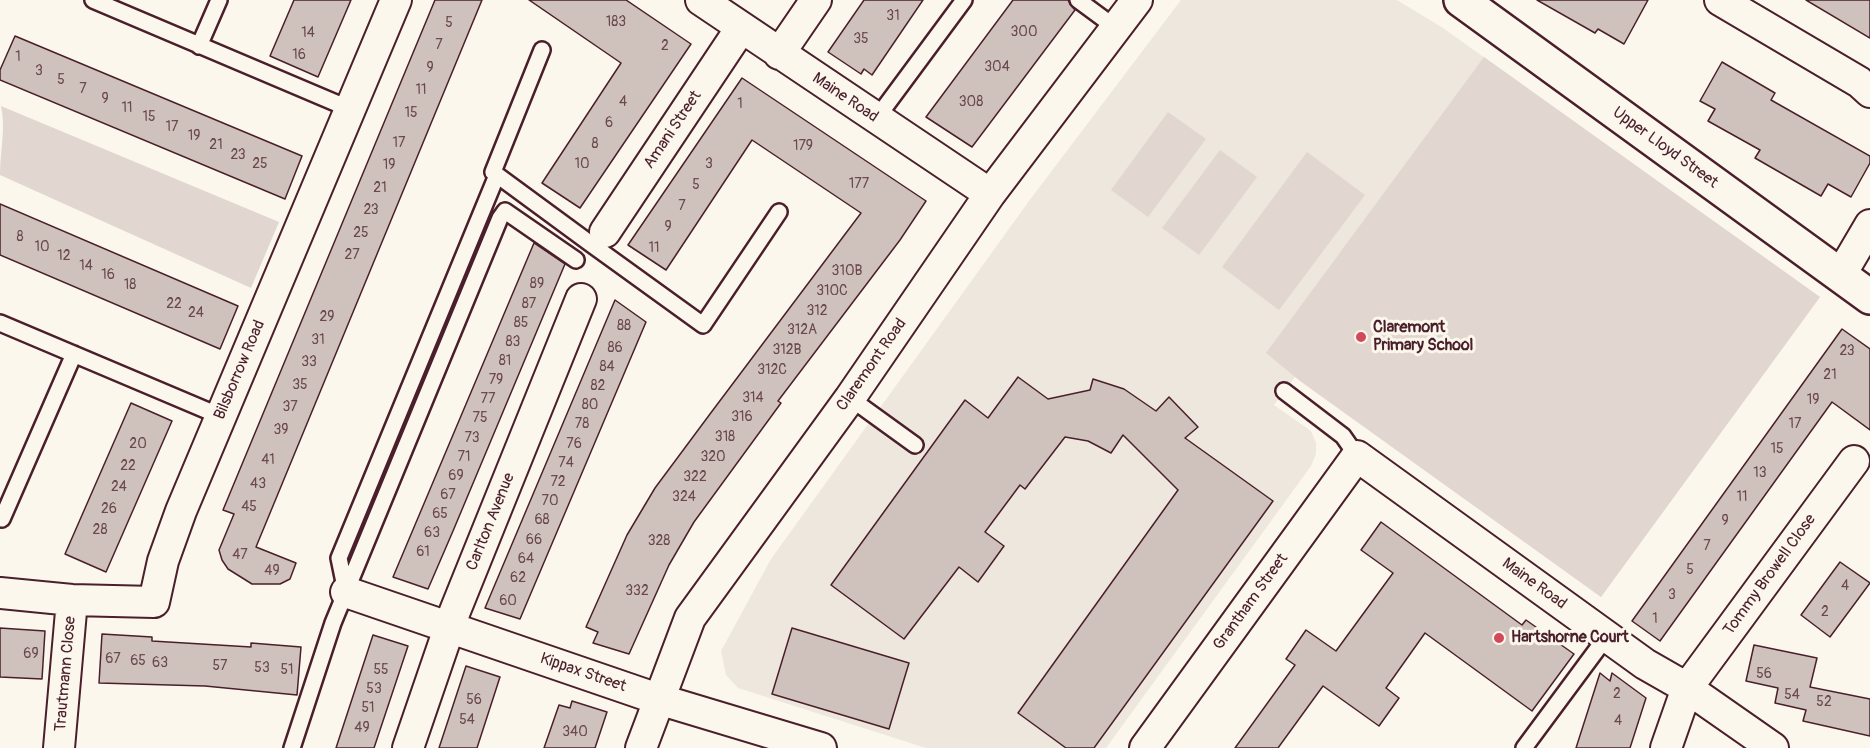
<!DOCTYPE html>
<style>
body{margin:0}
canvas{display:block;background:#fbf7ec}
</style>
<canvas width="1870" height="748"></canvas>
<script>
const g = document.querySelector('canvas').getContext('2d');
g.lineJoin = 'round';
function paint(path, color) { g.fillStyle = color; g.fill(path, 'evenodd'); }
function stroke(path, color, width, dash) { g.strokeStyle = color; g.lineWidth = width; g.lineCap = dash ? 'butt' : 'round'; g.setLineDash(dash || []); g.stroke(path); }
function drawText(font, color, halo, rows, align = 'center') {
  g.font = font + ' Pangolin,sans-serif'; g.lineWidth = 6; g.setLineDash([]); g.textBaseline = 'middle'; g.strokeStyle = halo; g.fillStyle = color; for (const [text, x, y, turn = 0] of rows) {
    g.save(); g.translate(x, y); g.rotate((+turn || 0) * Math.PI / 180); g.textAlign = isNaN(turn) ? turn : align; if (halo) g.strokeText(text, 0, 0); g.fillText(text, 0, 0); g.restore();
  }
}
paint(new Path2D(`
 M1181 0H1397L1443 28 1820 297 1601 597 1295 377 1274 405 1311 431 1316 443V454L1311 466 1106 748H926L738 688 726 675 721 651 771 559 1029 201Z`), '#eee7de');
paint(new Path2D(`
 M1484 57 1820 297 1601 597 1300 381 1266 353Z
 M1 106 279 222 251 288 0 175C0 151 6 129 1 106Z
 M1168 112 1206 139 1148 217 1111 190Z
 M1220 150 1257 177 1199 255 1162 228Z
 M1307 152 1365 195 1279 310 1222 267Z`), '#e2d7d0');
const building = new Path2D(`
 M294 0H351L318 77 270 56Z
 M435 0H482L256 547 296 563 290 579 280 584H252L228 569 222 560 219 550 234 514 223 510Z
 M529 0H626L691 44 580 208 542 183 621 63Z
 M864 0H923L872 75 864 69 861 74 828 52Z
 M1013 0H1068L1075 10 972 147 926 117Z
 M1537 0H1648L1624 44 1598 29 1595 33Z
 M1806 0H1870V38Z
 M15 36 302 156 285 199 0 80V70Z
 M1722 62 1775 93 1771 100 1870 156V163L1851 197 1828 184 1821 196 1755 158 1760 150 1708 121 1715 109 1700 101Z
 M742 78 926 201 900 240 778 401 781 403 694 522 669 565 629 654 593 643 598 632 586 627 627 535 655 488 710 414 861 213 752 140 666 270 628 245Z
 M0 204 238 306 220 349 0 255Z
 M534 243 565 264 453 531 428 589 393 577Z
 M615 300 646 322 520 619 485 608Z
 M1842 329 1870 349V430L1832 402 1660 641 1632 621Z
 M1018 377 1048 399 1090 390 1093 379 1124 389 1156 411 1169 397 1198 427 1185 438 1273 501 1094 748H1066L1018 713 1178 490 1123 435 1111 453 1088 441 1065 437 1025 489 1020 485 985 532 1004 546 978 582 959 567 904 639 831 585 965 400 988 418Z
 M131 403 172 421 106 572 65 554Z
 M1381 522 1522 625 1526 620 1574 654 1532 711 1425 633 1386 688 1399 698 1379 726 1323 686 1278 748H1235L1295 665 1286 659 1306 630 1336 651 1393 573 1361 550Z
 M1840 562 1870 583 1830 637 1801 615Z
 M0 628 45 631 42 679 0 677Z
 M792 628 909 663 889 729 772 694Z
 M102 634 152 637V641L251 647V643L301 647 297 695 205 686 99 683Z
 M373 635 408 646 374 748H336Z
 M1754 645 1817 658 1810 687 1870 699V736L1803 721 1806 710 1775 703 1778 688 1746 681Z
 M466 666 500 677 477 748H439Z
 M1600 673 1610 681 1612 673 1646 698 1630 748H1576Z
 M572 701 607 712 595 748H544L559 705 570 708Z`);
paint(building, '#cfc2bc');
stroke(building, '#4a1f2b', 1.5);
const service = new Path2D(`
 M93 0 350 109
 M1078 0 1116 28
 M199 46 219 0
 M876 119 964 0
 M497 175 493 172 542 50
 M595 247 703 325 779 212
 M0 323 220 416
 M1284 391 1343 436 1357 456
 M850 398 915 445
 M2 519 74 354
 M346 592 339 558 497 175 595 247 605 232
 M292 748 333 623 500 218 505 211 576 260
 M1524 748 1607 636`);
const minor = new Path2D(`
 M701 0 990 194
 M1720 0 1859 82 1870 92
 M779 54 816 0
 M605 232 741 28
 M1840 276 1870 225
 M346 592 658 699 821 748
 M0 593 72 600 154 602 163 561 181 511 396 0
 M59 748 72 600
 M408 748 455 611 581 299
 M641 748 690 618 850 398 990 194 1137 0
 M1145 748 1357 456 1645 664 1687 688 1773 748
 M1666 748 1687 688 1854 461`);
const tertiary = new Path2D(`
 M1461 0 1870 297`);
stroke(service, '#4a1f2b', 20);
stroke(minor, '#4a1f2b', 34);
stroke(tertiary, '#4a1f2b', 38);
stroke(service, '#fbf7ec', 15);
stroke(minor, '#fbf7ec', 30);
stroke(tertiary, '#fbf7ec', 33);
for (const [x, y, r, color] of [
 [1361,337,6,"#d1495b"],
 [1499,638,6,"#d1495b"]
]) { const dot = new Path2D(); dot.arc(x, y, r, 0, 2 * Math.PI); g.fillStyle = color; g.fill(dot); stroke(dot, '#fbf7ec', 2); }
drawText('14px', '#6b484f', null, [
 ["31",893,16],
 ["183",616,22],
 ["5",449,23],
 ["300",1024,32],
 ["14",308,33],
 ["35",861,39],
 ["7",439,45],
 ["2",665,46],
 ["16",299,55],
 ["1",18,57],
 ["304",997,67],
 ["9",430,68],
 ["3",39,71],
 ["5",61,80],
 ["7",83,89],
 ["11",421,90],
 ["9",105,99],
 ["4",623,102],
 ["308",971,102],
 ["1",740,104],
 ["11",127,108],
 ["15",411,113],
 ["15",149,117],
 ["6",609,123],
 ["17",172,127],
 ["19",194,136],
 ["17",399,143],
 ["8",595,144],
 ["21",216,145],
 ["179",803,146],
 ["23",238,155],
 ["25",260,164],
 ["10",582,164],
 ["3",709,164],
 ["19",389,165],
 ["177",859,184],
 ["5",696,185],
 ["21",380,188],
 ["7",682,206],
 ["23",371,210],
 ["9",668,227],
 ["25",361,233],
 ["8",20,237],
 ["10",42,247],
 ["11",654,248],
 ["27",352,255],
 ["12",64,256],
 ["14",86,266],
 ["310B",847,271],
 ["16",108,275],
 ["89",537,284],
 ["18",130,285],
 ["310C",832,291],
 ["22",174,304],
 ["87",529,304],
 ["312",817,311],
 ["24",196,313],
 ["29",327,317],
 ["85",521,323],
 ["88",624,326],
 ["312A",802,330],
 ["31",318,340],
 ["83",513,342],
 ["86",615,348],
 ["312B",787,350],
 ["23",1847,351],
 ["81",505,361],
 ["33",309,362],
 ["84",607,367],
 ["312C",772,370],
 ["21",1830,375],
 ["79",496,380],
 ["35",300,385],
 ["82",598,386],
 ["314",753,398],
 ["77",488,399],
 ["19",1813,400],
 ["80",590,405],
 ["37",290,407],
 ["316",742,417],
 ["75",480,418],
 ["78",582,424],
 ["17",1795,424],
 ["39",281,430],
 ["318",725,437],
 ["73",472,438],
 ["20",138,444],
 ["76",574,444],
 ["15",1777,449],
 ["71",464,457],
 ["320",713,457],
 ["41",268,460],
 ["74",566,463],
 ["22",128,466],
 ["13",1760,473],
 ["69",456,476],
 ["322",695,477],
 ["72",558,482],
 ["43",258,484],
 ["24",119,487],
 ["67",448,495],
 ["324",684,497],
 ["11",1742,497],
 ["70",550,501],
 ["45",249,507],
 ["26",109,509],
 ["65",440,514],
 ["68",542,520],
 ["9",1725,521],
 ["28",100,530],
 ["63",432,533],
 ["66",534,540],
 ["328",659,541],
 ["7",1707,546],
 ["61",423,552],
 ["47",240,555],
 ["64",526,559],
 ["5",1690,570],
 ["49",272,571],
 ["62",518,578],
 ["4",1845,586],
 ["332",637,591],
 ["3",1672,595],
 ["60",508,601],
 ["2",1825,612],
 ["1",1655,619],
 ["69",31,654],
 ["67",113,659],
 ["65",138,661],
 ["63",160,663],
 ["57",220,666],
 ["53",262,668],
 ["51",287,670],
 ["55",381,670],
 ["56",1764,674],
 ["53",374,689],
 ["2",1617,694],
 ["54",1792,695],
 ["56",474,700],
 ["52",1824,702],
 ["51",368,708],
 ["54",467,720],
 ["4",1618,721],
 ["49",362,728],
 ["340",575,732]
]);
drawText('16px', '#4a1f2b', '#fbf7ec', [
 ["Maine Road",845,98,34],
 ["Amani Street",673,130,-56],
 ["Upper Lloyd Street",1665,148,36],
 ["Claremont Road",872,365,-55],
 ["Bilsborrow Road",240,370,-67],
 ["Carlton Avenue",491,522,-68],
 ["Tommy Browell Close",1770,575,-54],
 ["Maine Road",1534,584,36],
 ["Grantham Street",1251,602,-54],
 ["Kippax Street",583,673,19],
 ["Trautmann Close",66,674,-85]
]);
drawText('bold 16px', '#4a1f2b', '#fbf7ec', [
 ["Claremont",1373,328],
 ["Primary School",1373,346],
 ["Hartshorne Court",1511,638]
], 'left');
</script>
